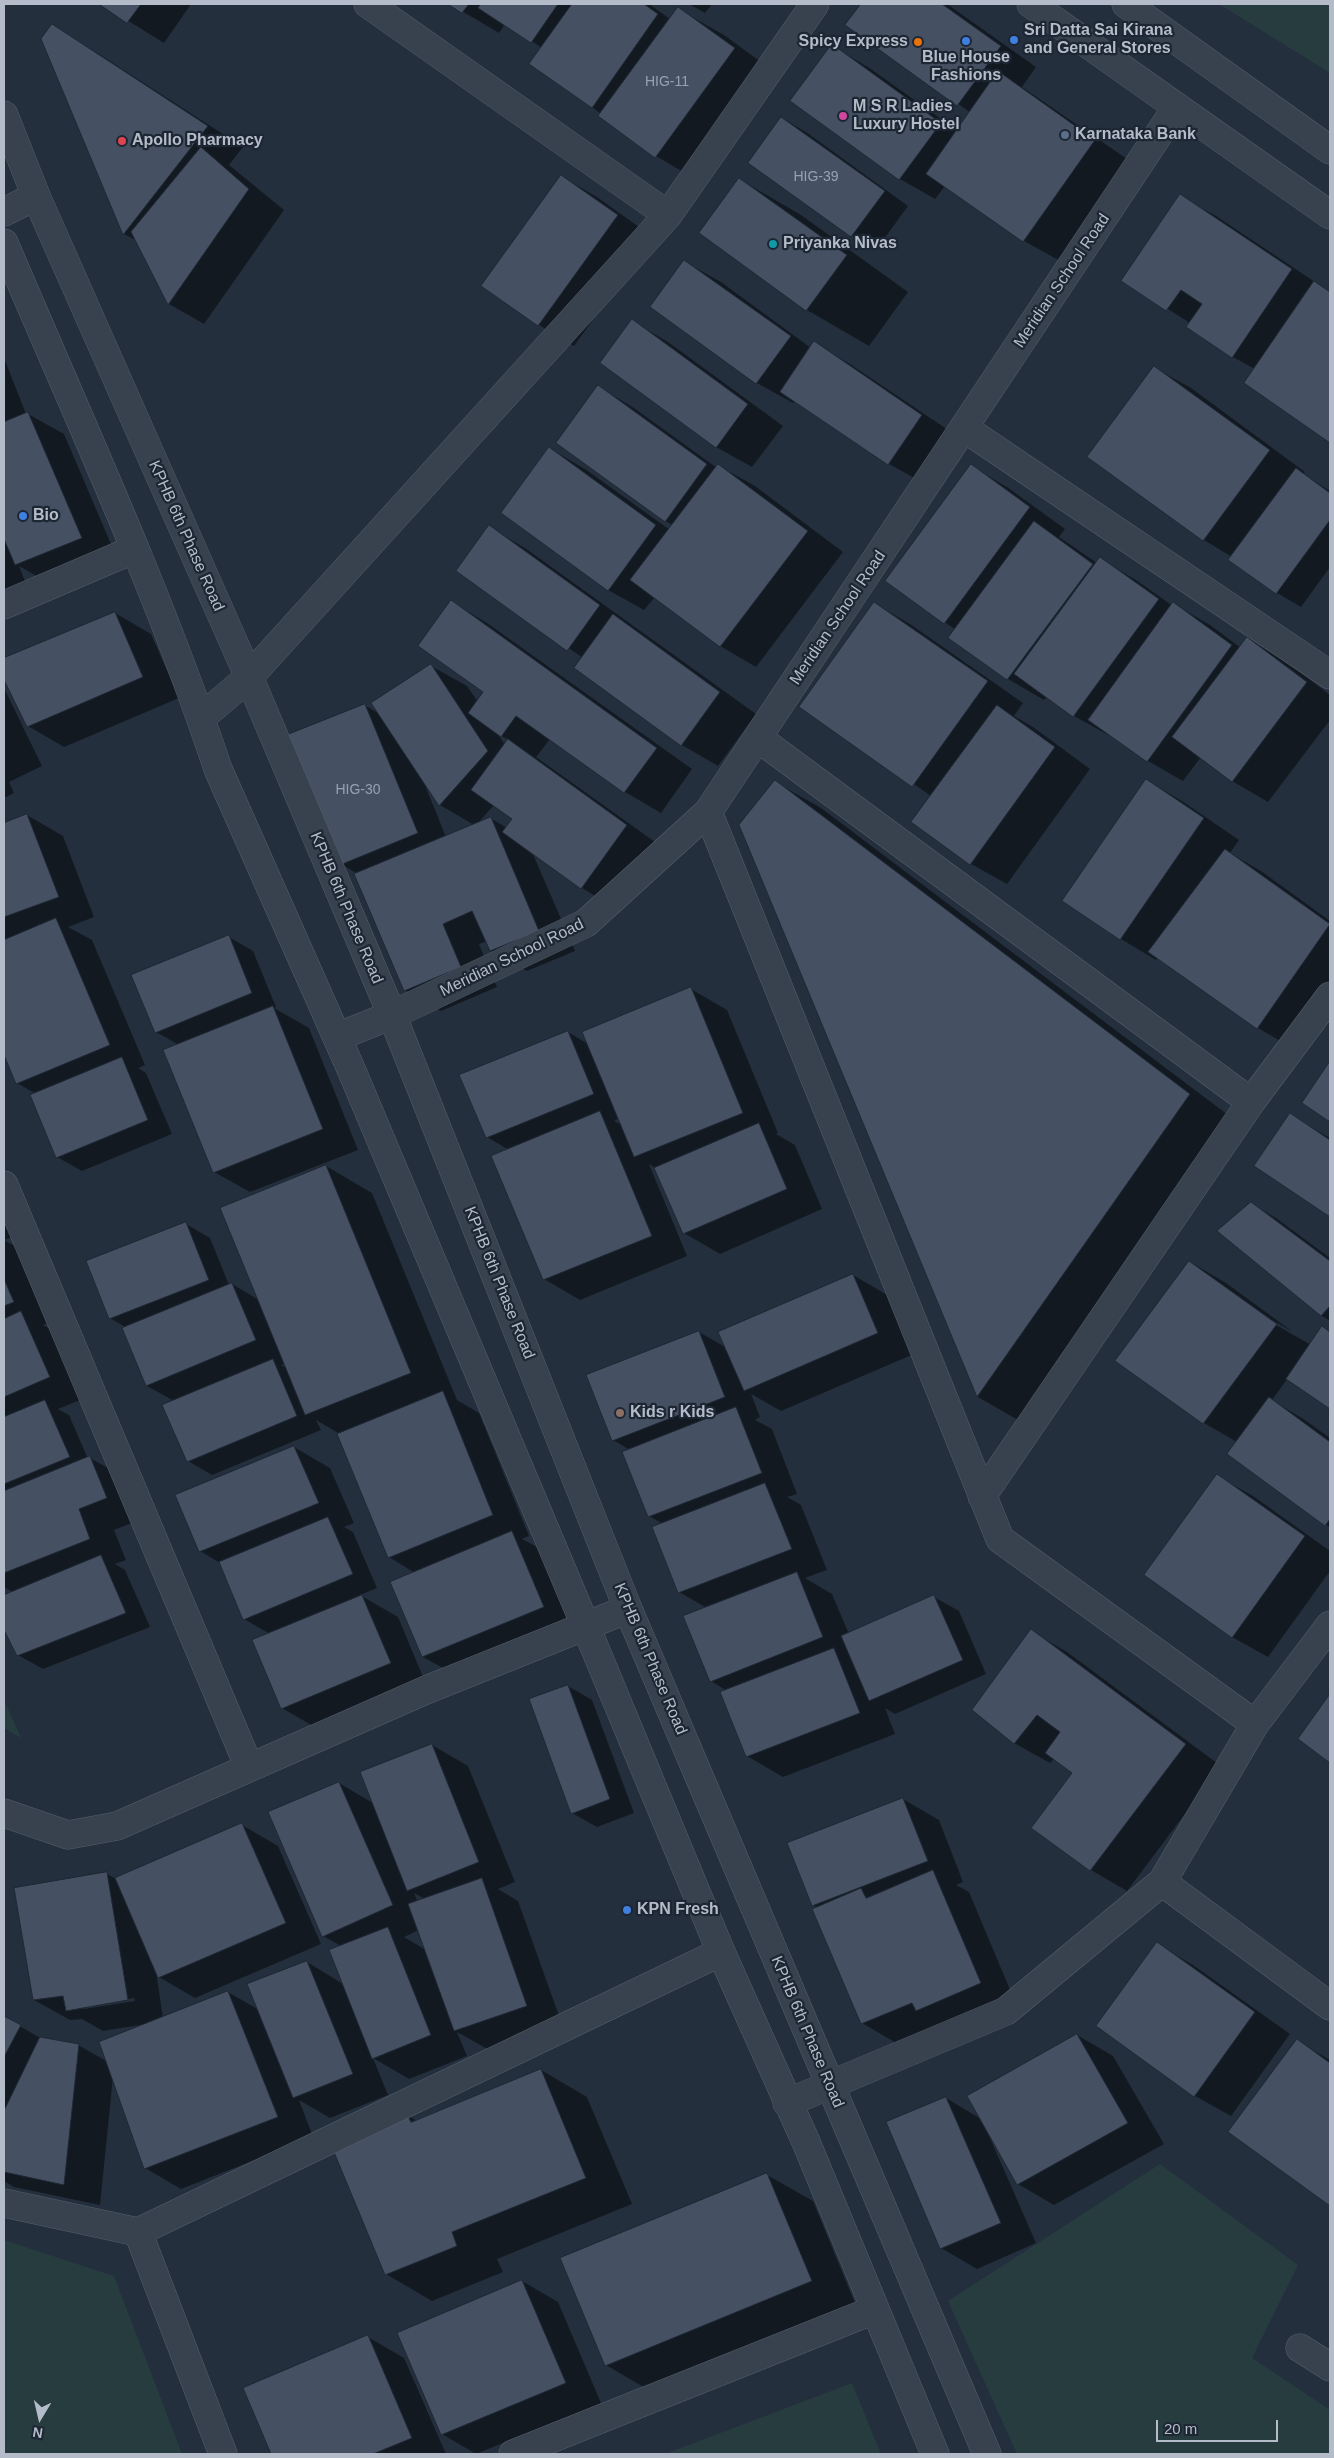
<!DOCTYPE html>
<style>
body{margin:0}
#map{position:relative;width:1334px;height:2458px;overflow:hidden;background:#242f3e;font-family:Arial,sans-serif}
canvas{display:block}
.frame{position:absolute;inset:0;border:5px solid #b4bcc9;pointer-events:none}
.north{position:absolute;left:15px;top:2393px;width:50px;height:50px;-webkit-text-stroke:4px #1d2633;paint-order:stroke;rotate:189deg;font-size:14px;font-weight:700;line-height:20px;text-align:center;color:#b4bcc9}
.north::after{content:'';display:block;margin:auto;width:18px;height:22px;background:#b4bcc9;clip-path:polygon(50% 0,100% 100%,50% 72%,0 100%)}
.scale{position:absolute;left:1156px;top:2420px;width:122px;height:22px;box-sizing:border-box;border:2px solid #b4bcc9;border-top:0;padding-left:6px;font-size:15px;line-height:18px;white-space:nowrap;color:#b4bcc9;-webkit-text-stroke:4px #1d2633;paint-order:stroke}
</style>
<div id="map">
<canvas width="1334" height="2458"></canvas>
<div class="frame"></div>
<div class="north">N</div>
<div class="scale">20 m</div>
</div>
<script>
const g = document.querySelector('canvas').getContext('2d');
g.lineJoin = 'round';
function paint(path, color) { g.fillStyle = color; g.fill(path, 'evenodd'); }
function stroke(path, color, width, dash) { g.strokeStyle = color; g.lineWidth = width; g.lineCap = dash ? 'butt' : 'round'; g.setLineDash(dash || []); g.stroke(path); }
function drawText(font, color, halo, rows, align = 'center') {
  g.font = font + ' Arial,sans-serif'; g.lineWidth = 4.5; g.setLineDash([]); g.textBaseline = 'middle'; g.strokeStyle = halo; g.fillStyle = color; for (const [text, x, y, turn = 0] of rows) {
    g.save(); g.translate(x, y); g.rotate((+turn || 0) * Math.PI / 180); g.textAlign = isNaN(turn) ? turn : align; if (halo) g.strokeText(text, 0, 0); g.fillText(text, 0, 0); g.restore();
  }
}
paint(new Path2D(`
 M1219 4H1330V73Z
 M4 1700 21 1738 4 1728Z
 M1160 2164 1298 2265 1252 2358 1330 2410V2454H1017L948 2301Z
 M4 2240 114 2276 182 2454H4Z
 M852 2383 881 2454H665Z`), '#263c3f');
paint(new Path2D(`
 M101 4H191L164 43Z
 M450 4H649L670 19 678 9 724 35 780 76 702 183 656 156 592 107 542 48 505 24 499 33Z
 M689 4H712L705 13Z
 M862 4H947L1036 67 1022 87 1130 161 1060 261 1024 241 945 186 935 199 900 179 832 46 868 67 958 131 971 113 847 25Z
 M52 26 88 47 243 147 229 165 284 210 204 324 169 304 137 241 124 234 42 39Z
 M782 118 806 132 908 206 876 250 852 236Z
 M561 176 597 197 653 237 574 346 539 325 482 286Z
 M739 179 801 215 908 292 869 346 807 310 700 233Z
 M1180 196 1216 216 1330 292V441L1245 383 1255 369 1233 357 1190 323 1122 280Z
 M685 262 721 282 811 348 814 343 850 364 957 436 925 484 889 464 795 400 793 403 757 383Z
 M632 321 668 342 783 426 752 467 716 447Z
 M4 358 26 414H28L64 434 117 558 52 585 19 566 32 599 4 610Z
 M1155 368 1191 388 1305 472 1303 474 1330 491V567L1301 607 1277 593 1232 557 1204 540 1089 457Z
 M599 387 634 408 717 468 719 466 755 486 843 552 756 667 720 646 655 597 644 610 608 590 549 448 585 469 670 530 673 525 665 521Z
 M971 466 1007 487 1065 529 1059 537 1097 563 1100 559 1136 580 1173 606 1174 604 1210 625 1241 648 1248 639 1284 660 1330 695V720L1268 802 1232 781 1201 757 1183 781 1148 761 1111 735 1110 736 1074 716 1047 696 1044 700 1008 679 950 638 956 630 887 581Z
 M489 527 525 548 756 714 718 766 682 745 576 668 583 658 458 571Z
 M452 602 487 623 692 769 661 813 625 792 550 739 536 757 662 847 617 909 582 888 532 852 575 951 527 971 491 951 487 941 479 944 497 987 441 1011 405 990 358 874 341 864 364 705 380 714 431 666 467 686 478 702 485 692ZM498 734 509 740 505 745ZM425 785 440 805 474 825 446 837ZM494 805 514 819 507 828 490 818 478 823Z
 M874 603 910 624 1023 703 1014 716 1033 727 1090 769 1007 884 971 864 931 796 801 706Z
 M115 613 151 634 179 698 64 747 28 726 4 677V660Z
 M4 688 42 766 9 782 14 793 4 798Z
 M1146 780 1182 801 1239 840 1230 853 1261 871 1330 921V996L1294 1049 1258 1028 1158 957 1156 960 1121 939 1064 901Z
 M775 782 821 808 1236 1121 1023 1423 978 1397 741 825Z
 M27 815 63 836 94 917 68 927 92 940 145 1065 138 1068 146 1073 172 1134 82 1171 57 1157 36 1094 17 1083 4 1052V824Z
 M229 937 253 951 276 1007 274 1008 309 1028 358 1150 250 1192 214 1172 179 1045 156 1032Z
 M691 989 727 1010 778 1133 776 1134 795 1145 822 1209 720 1254 684 1233 655 1168 649 1164 687 1256 580 1300 544 1279 509 1150 487 1137 568 1032 588 1044ZM619 1118 622 1125 614 1121Z
 M1330 1063V1120L1304 1102Z
 M1290 1115 1330 1138V1215L1255 1166Z
 M326 1166 372 1193 457 1400 479 1413 529 1536 522 1539 548 1553 579 1628 459 1677 423 1657 392 1583 415 1573 389 1557 340 1434 316 1420 321 1430 212 1475 188 1461 174 1401 147 1386 127 1328 110 1318 186 1224 210 1238 229 1285 232 1284 259 1300ZM285 1364 288 1369 281 1365Z
 M1251 1204 1276 1218 1330 1258V1321L1321 1315Z
 M4 1218 12 1237 4 1240 18 1248 49 1323 43 1325 57 1333 85 1398 58 1409 69 1415 88 1459 90 1458 126 1478 142 1519 114 1530 126 1560 115 1564 125 1570 150 1627 43 1669 18 1655 4 1627V1596L13 1592 4 1587Z
 M1190 1262 1226 1283 1293 1332 1272 1320 1271 1322 1311 1345 1322 1328 1330 1333V1408L1288 1378 1272 1400 1305 1420 1330 1438V1528L1237 1442 1204 1423 1117 1360Z
 M853 1275 889 1296 914 1354 781 1411 751 1394 760 1417 755 1420 772 1429 797 1494 787 1497 801 1505 827 1570 805 1578 832 1594 849 1634 934 1597 959 1611 986 1674 895 1714 885 1708 895 1734 783 1777 747 1756 727 1691 711 1681 707 1608 679 1592 663 1524 649 1516 630 1450 613 1440 699 1332 727 1348Z
 M294 1447 330 1468 354 1523 344 1527 353 1532 377 1588 360 1595 398 1617 426 1684 318 1729 282 1708 270 1634 244 1619 220 1563 200 1551Z
 M1217 1476 1253 1496 1330 1551V1571L1268 1657 1232 1637Z
 M1031 1631 1067 1652 1221 1766 1127 1891 1091 1870 1033 1828 1074 1772 1055 1758 1050 1763 1014 1743Z
 M568 1686 592 1700 634 1813 597 1827 572 1813Z
 M1330 1696V1761L1299 1739Z
 M432 1745 468 1766 515 1882 498 1889 518 1901 563 2027 491 2051 457 2032 467 2056 409 2079 373 2058 388 2095 330 2118 299 2100 313 2137 181 2189 145 2168 113 2077 100 2205 14 2187 4 2181V2017L42 2039 78 2045 108 2062 146 2024 103 2031 82 2019 70 2020 34 2000 107 1874 116 1879 242 1825 278 1846 321 1944 195 1998 159 1977 156 1971 163 2018 228 1992 259 2010 307 1962 343 1984 341 1946 323 1936 339 1783 373 1803ZM414 1893 425 1899 418 1902ZM419 1930 426 1950 404 1937ZM134 1998 135 2001 84 2009 82 2007Z
 M903 1799 939 1820 963 1882 956 1885 969 1892 1016 2004 898 2044 862 2023 818 1908 813 1905Z
 M1157 1944 1193 1965 1290 2034 1231 2116 1195 2096 1098 2026Z
 M1077 2035 1113 2056 1164 2144 1054 2205 1018 2184 992 2137 990 2138 1036 2243 977 2269 941 2248 946 2098 981 2119Z
 M1297 2041 1330 2060V2205L1230 2132Z
 M541 2070 587 2097 632 2204 497 2259 503 2272 432 2301 386 2274 407 2115 417 2121Z
 M767 2175 813 2201 857 2308 652 2392 606 2365Z
 M522 2281 558 2302 601 2403 476 2454 442 2434Z
 M368 2337 404 2358 446 2454H273L245 2389Z`), '#0007');
const building = new Path2D(`
 M99 4H141L127 23Z
 M448 4H469L462 13Z
 M481 4H558L531 43 478 8Z
 M572 4H644L658 14 592 108 529 64Z
 M861 4H942L1001 46 957 106 845 25Z
 M678 7 735 48 655 158 598 116Z
 M52 24 208 126 123 235 41 39Z
 M832 44 941 123 899 180 790 101Z
 M998 71 1095 140 1023 242 926 174Z
 M781 117 885 191 851 237 748 163Z
 M201 147 249 189 168 305 131 232Z
 M561 175 618 215 538 326 481 286Z
 M739 178 847 255 806 311 699 233Z
 M1180 194 1292 269 1232 358 1186 327 1202 304 1181 290 1166 311 1121 281Z
 M684 260 791 336 756 384 650 307Z
 M1314 281 1330 292V443L1244 383Z
 M632 319 748 404 716 448 600 363Z
 M814 341 922 415 888 465 780 392Z
 M1154 366 1270 450 1203 541 1087 457Z
 M598 385 707 464 665 522 556 443Z
 M28 412 82 538 15 565 4 539V422Z
 M549 447 656 525 608 591 501 513Z
 M718 464 808 531 720 647 630 580Z
 M971 464 1030 507 944 624 885 581Z
 M1296 468 1330 493V520L1276 594 1228 560Z
 M1034 521 1093 564 1007 680 948 638Z
 M489 525 600 605 567 651 456 571Z
 M1100 557 1159 599 1073 717 1014 674Z
 M451 600 657 748 624 793 516 716 501 737 468 713 483 692 418 646Z
 M874 602 988 681 912 787 799 707Z
 M1173 602 1232 645 1147 762 1088 720Z
 M115 612 143 677 27 727 4 680V658Z
 M613 614 720 692 681 746 574 668Z
 M1247 637 1307 682 1232 782 1172 737Z
 M431 664 488 751 439 806 371 703Z
 M365 704 418 833 340 865 287 735Z
 M997 705 1055 747 970 865 911 822Z
 M508 739 627 825 581 889 502 832 512 819 471 790Z
 M1146 779 1204 818 1120 940 1062 901Z
 M775 780 1190 1094 977 1397 739 825Z
 M27 814 59 897 4 917V823Z
 M491 817 539 931 490 951 472 911 443 924 461 967 404 991 354 874Z
 M1225 849 1330 924 1257 1029 1148 952Z
 M56 918 110 1045 16 1084 4 1055V940Z
 M229 935 252 993 155 1033 131 975Z
 M691 987 743 1113 634 1157 582 1032Z
 M273 1006 323 1129 213 1173 163 1050Z
 M568 1031 594 1094 486 1138 459 1075Z
 M122 1057 148 1120 56 1158 30 1095Z
 M1330 1061V1122L1302 1103Z
 M600 1111 652 1236 543 1280 491 1156Z
 M1290 1113 1330 1140V1217L1254 1166Z
 M759 1123 787 1189 683 1234 654 1168Z
 M326 1165 411 1373 305 1415 220 1208Z
 M1251 1202 1330 1261V1306L1321 1316 1217 1231Z
 M186 1222 209 1280 109 1319 86 1261Z
 M1189 1261 1277 1324 1203 1424 1115 1361Z
 M853 1274 878 1333 744 1391 718 1332Z
 M4 1279 14 1302 4 1306Z
 M232 1283 256 1340 146 1386 122 1328Z
 M21 1311 50 1377 4 1397V1319Z
 M1322 1326 1330 1332V1409L1286 1379Z
 M699 1331 725 1397 612 1441 586 1375Z
 M273 1359 297 1416 187 1462 162 1405Z
 M443 1391 493 1515 388 1558 337 1434Z
 M1269 1397 1330 1442V1519L1325 1526 1227 1454Z
 M45 1400 70 1457 4 1484V1417Z
 M736 1407 762 1473 648 1517 622 1452Z
 M294 1446 319 1503 199 1552 175 1495Z
 M90 1456 107 1498 79 1509 90 1539 4 1573V1491Z
 M1217 1474 1305 1536 1232 1638 1144 1575Z
 M765 1483 792 1549 678 1593 652 1527Z
 M328 1517 353 1574 243 1620 219 1562Z
 M512 1531 544 1607 422 1657 390 1582Z
 M101 1555 126 1613 17 1656 4 1630V1595Z
 M797 1572 823 1637 710 1682 683 1616Z
 M362 1595 391 1663 281 1709 252 1640Z
 M934 1595 963 1660 869 1701 841 1636Z
 M1031 1629 1186 1744 1090 1871 1031 1828 1072 1773 1045 1753 1060 1732 1037 1715 1014 1744 972 1710Z
 M834 1648 860 1713 746 1757 720 1692Z
 M568 1685 610 1799 571 1814 529 1699Z
 M1330 1694V1763L1298 1739Z
 M432 1744 479 1862 407 1891 360 1772Z
 M339 1782 393 1905 322 1937 268 1812Z
 M903 1798 928 1861 812 1906 787 1843Z
 M242 1823 286 1923 158 1978 115 1878Z
 M933 1870 981 1983 916 2011 912 2003 861 2024 812 1909 861 1888 866 1898Z
 M107 1872 128 2000 66 2011 63 1996 33 2000 14 1888Z
 M482 1878 527 2006 454 2031 408 1904Z
 M388 1927 431 2035 372 2059 329 1950Z
 M1157 1942 1255 2012 1194 2097 1096 2026Z
 M307 1961 353 2074 293 2098 247 1984Z
 M228 1991 278 2117 144 2169 99 2042Z
 M4 2016 21 2025 4 2057Z
 M1077 2034 1128 2123 1017 2185 967 2096Z
 M40 2037 79 2044 64 2185 4 2172V2111Z
 M1297 2039 1330 2063V2206L1228 2132Z
 M541 2069 586 2178 452 2232 457 2246 385 2275 331 2145 407 2114 411 2122Z
 M946 2097 1001 2223 940 2249 886 2122Z
 M767 2173 812 2281 605 2366 560 2258Z
 M522 2280 566 2383 441 2435 397 2333Z
 M368 2335 412 2438 373 2454H271L243 2388Z`);
paint(building, '#455162');
stroke(building, '#1f2835', 1);
const minor = new Path2D(`
 M368 4 668 215
 M4 212 36 196
 M964 428 1330 675
 M4 605 135 549
 M201 718 249 677 668 215 815 4
 M758 738 1251 1102 982 1496
 M708 812 1000 1539 1255 1724
 M337 1037 392 1015 586 923 708 812 1177 107
 M1251 1102 1330 996
 M4 1185 249 1767
 M4 1813 68 1835 117 1826 426 1690 628 1609
 M1162 1882 1330 2006
 M787 2103 1006 2011 1162 1882 1255 1724 1330 1625
 M4 2203 138 2232
 M1300 2348 1330 2367
 M223 2454 138 2232 721 1952
 M513 2454 874 2310`);
const tertiary = new Path2D(`
 M1031 4 1330 215
 M1126 4 1330 150
 M4 115 36 196 249 677 392 1015 628 1609 987 2454
 M4 243C78 417 158 589 218 769L351 1069 586 1627 721 1952 806 2142 935 2454`);
stroke(minor, '#565f6c', 29);
stroke(tertiary, '#565f6c', 29);
stroke(minor, '#38414e', 28);
stroke(tertiary, '#38414e', 28);
for (const [x, y, r, color] of [
 [1014,40,5,"#3f7fe0"],
 [966,41,5,"#3f7fe0"],
 [918,42,5,"#e8710a"],
 [843,116,5,"#d1479c"],
 [1065,135,5,"#5c6f8a"],
 [122,141,5,"#e0444e"],
 [773,244,5,"#0f9aa8"],
 [23,516,5,"#3f7fe0"],
 [620,1413,5,"#8d6e63"],
 [627,1910,5,"#3f7fe0"]
]) { const dot = new Path2D(); dot.arc(x, y, r, 0, 2 * Math.PI); g.fillStyle = color; g.fill(dot); stroke(dot, '#1d2633', 2); }
drawText('14px', '#98a1af', null, [
 ["HIG-11",667,82],
 ["HIG-39",816,177],
 ["HIG-30",358,790]
]);
drawText('bold 16px', '#b4bcc9', '#1d2633', [
 ["Sri Datta Sai Kirana",1024,31],
 ["and General Stores",1024,49],
 ["Spicy Express",908,42,"right"],
 ["Blue House",966,58,"center"],
 ["Fashions",966,76,"center"],
 ["M S R Ladies",853,107],
 ["Luxury Hostel",853,125],
 ["Karnataka Bank",1075,135],
 ["Apollo Pharmacy",132,141],
 ["Priyanka Nivas",783,244],
 ["Bio",33,516],
 ["Kids r Kids",630,1413],
 ["KPN Fresh",637,1910]
], 'left');
drawText('16px', '#b4bcc9', '#1d2633', [
 ["Meridian School Road",1062,281,-56],
 ["KPHB 6th Phase Road",186,536,66],
 ["Meridian School Road",838,618,-56],
 ["KPHB 6th Phase Road",346,908,67],
 ["Meridian School Road",512,958,-26],
 ["KPHB 6th Phase Road",499,1283,68],
 ["KPHB 6th Phase Road",650,1659,67],
 ["KPHB 6th Phase Road",807,2032,67]
]);
</script>
